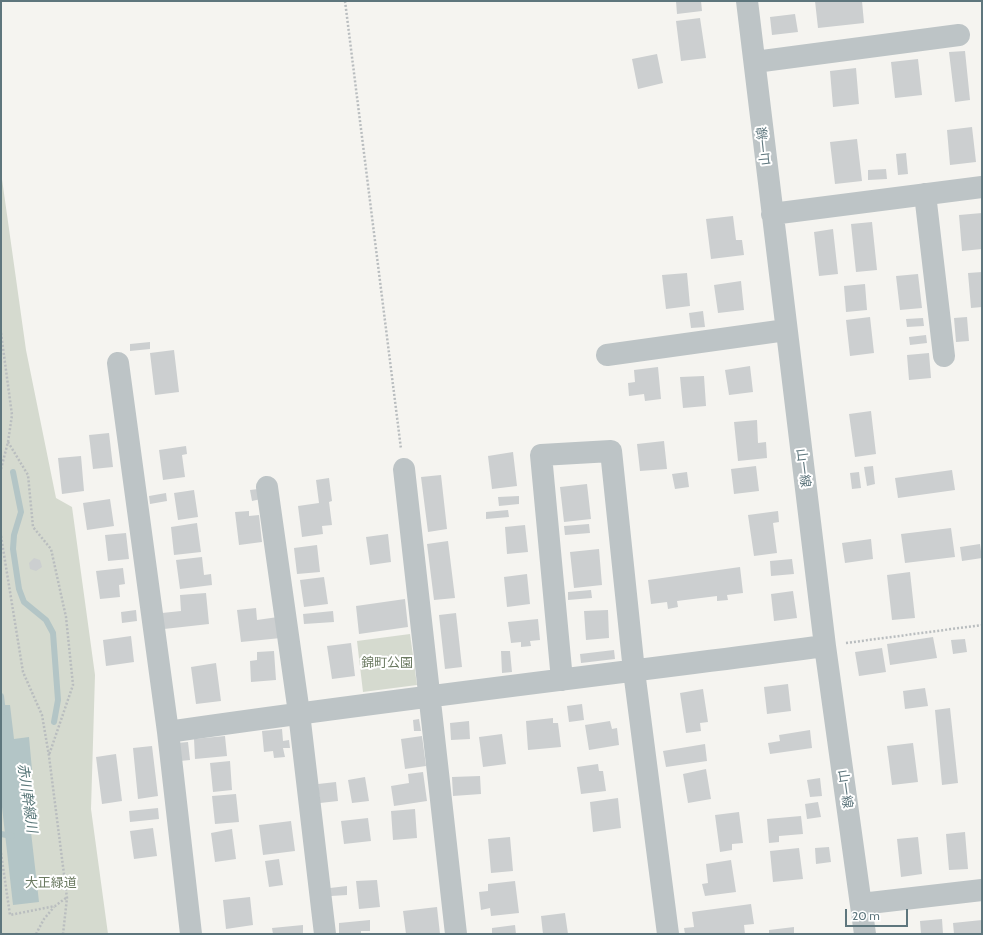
<!DOCTYPE html>
<meta charset="utf-8">
<style>
body{margin:0}
#map{position:relative;width:983px;height:935px;overflow:hidden;background:#f5f4f0;font-family:Cabin,sans-serif}
canvas{display:block}
.frame{position:absolute;inset:0;border:2px solid #5e767d;pointer-events:none}
.scale{position:absolute;left:845px;top:909px;width:63px;height:18px;box-sizing:border-box;border:2px solid #5e767d;border-top:0;padding-left:5px;font-size:12px;line-height:14px;white-space:nowrap;color:#5e767d;-webkit-text-stroke:3px #fff;paint-order:stroke}
</style>
<div id="map">
<canvas width="983" height="935"></canvas>
<div class="frame"></div>
<div class="scale">20 m</div>
</div>
<script>
const g = document.querySelector('canvas').getContext('2d');
g.lineJoin = 'round';
function paint(path, color) { g.fillStyle = color; g.fill(path, 'evenodd'); }
function stroke(path, color, width, dash) { g.strokeStyle = color; g.lineWidth = width; g.lineCap = dash ? 'butt' : 'round'; g.setLineDash(dash || []); g.stroke(path); }
function drawText(font, color, halo, rows, align = 'center') {
  g.font = font + ' Cabin,"Noto Sans JP",sans-serif'; g.lineWidth = 4; g.setLineDash([]); g.textBaseline = 'middle'; g.strokeStyle = halo; g.fillStyle = color; for (const [text, x, y, turn = 0] of rows) {
    g.save(); g.translate(x, y); g.rotate((+turn || 0) * Math.PI / 180); g.textAlign = isNaN(turn) ? turn : align; if (halo) g.strokeText(text, 0, 0); g.fillText(text, 0, 0); g.restore();
  }
}
paint(new Path2D(`
 M1 172 26 350 56 498 72 507 95 675 91 809 108 934H1Z
 M410 634 417 685 363 692 357 641Z`), '#d5dacf');
paint(new Path2D(`
 M1 705H10L14 739 29 737 32 770 24 771 39 902 13 905 1 798Z`), '#b3c5c6');
stroke(new Path2D(`
 M13 472 21 512 14 535 13 549 19 589 24 602 46 620 53 633 58 700 54 722
 M1 696 3 712
 M1 834 12 836`), '#b3c5c6', 6);
paint(new Path2D(`
 M676 1H701L702 11 677 14Z
 M815 1H862L864 23 818 28Z
 M795 14 798 32 772 35 770 17Z
 M700 18 706 58 681 61 676 21Z
 M965 51 970 100 955 102 949 52Z
 M657 54 663 83 638 89 632 59Z
 M918 59 922 95 895 98 891 62Z
 M856 68 859 104 833 107 830 71Z
 M972 127 976 162 950 165 947 130Z
 M857 139 862 181 835 184 830 142Z
 M906 153 908 174 898 175 896 154Z
 M886 169 887 179 868 180V170Z
 M982 213V249L962 251 959 215Z
 M733 216 736 240H742L744 255 711 259 706 219Z
 M872 222 877 270 856 272 851 224Z
 M833 229 838 274 819 276 814 232Z
 M982 272V307L971 308 968 273Z
 M687 273 690 306 666 309 662 275Z
 M918 274 922 308 900 310 896 276Z
 M741 281 744 310 718 313 714 285Z
 M865 284 867 310 846 312 844 286Z
 M703 311 705 327 691 328 689 313Z
 M870 317 874 353 850 356 846 320Z
 M967 317 969 341 956 342 954 318Z
 M923 318 924 326 907 327 906 319Z
 M926 335 927 343 910 345 909 337Z
 M150 342V349L130 351V344Z
 M174 350 179 392 155 395 150 353Z
 M929 353 931 378 909 380 907 355Z
 M750 366 753 392 729 395 725 370Z
 M658 367 661 399 645 401 644 394 629 396 628 383 635 382 634 370Z
 M704 376 706 406 683 408 680 377Z
 M871 411 876 454 855 457 849 414Z
 M757 420 758 443 766 442 767 458 738 461 734 422Z
 M109 433 113 467 93 469 89 435Z
 M664 441 667 469 640 471 637 444Z
 M186 446 187 454 182 455 185 477 163 480 159 450Z
 M513 452 517 486 492 489 488 456Z
 M81 456 84 491 62 494 58 458Z
 M756 466 759 491 734 494 731 469Z
 M873 466 875 484 867 486 864 467Z
 M952 470 955 490 898 498 895 478Z
 M687 472 689 487 675 489 672 474Z
 M859 472 861 488 852 489 850 473Z
 M441 475 447 529 428 532 421 477Z
 M329 478 332 501 329 502 332 525 322 526 323 534 302 537 298 506 319 503 316 480Z
 M587 484 591 519 564 522 560 487Z
 M258 489 261 499 252 501 250 490Z
 M194 490 198 517 178 520 174 493Z
 M166 493 167 501 150 504 149 496Z
 M519 496V504L499 506 498 497Z
 M110 499 114 526 87 530 83 503Z
 M508 510 509 517 486 519V512Z
 M249 511V516L259 515 262 542 239 545 235 512Z
 M778 511 779 522 773 523 777 553 754 556 748 515Z
 M197 523 201 552 174 555 171 527Z
 M589 524 590 533 565 535 564 526Z
 M525 525 528 552 507 554 505 527Z
 M951 528 955 557 905 563 901 534Z
 M126 533 129 559 108 561 105 535Z
 M388 534 391 562 370 565 366 537Z
 M871 539 873 559 845 563 842 543Z
 M448 541 455 598 434 600 427 544Z
 M980 544 982 558 962 561 960 547Z
 M317 545 320 572 297 574 294 548Z
 M599 549 602 585 574 588 570 552Z
 M202 557 204 575 211 574 212 585 180 589 176 560Z
 M34 558 40 560 42 567 36 571 30 569 29 563Z
 M792 559 794 574 771 576 770 561Z
 M740 567 743 593 727 595 728 600 717 601V596L677 601 678 607 668 609 667 602 651 604 648 580Z
 M123 568 125 584 119 585 120 597 100 599 96 571Z
 M910 572 915 618 892 620 887 575Z
 M527 574 530 604 507 607 504 577Z
 M324 577 328 604 304 607 300 580Z
 M591 590 592 598 568 600V592Z
 M793 591 797 618 774 621 771 594Z
 M206 593 209 624 164 629 162 613 181 611 180 595Z
 M405 599 408 627 359 634 356 606Z
 M256 608 257 620 278 617 281 638 241 642 237 610Z
 M136 610 137 621 122 623 121 612Z
 M608 610 609 638 586 640 584 611Z
 M333 611 334 622 304 624 303 614Z
 M456 613 462 667 445 669 439 615Z
 M538 619 540 640 530 641 531 646 521 647V642L511 643 508 622Z
 M131 636 134 662 106 666 103 640Z
 M933 637 937 658 890 665 887 644Z
 M965 639 967 652 953 654 951 640Z
 M351 643 355 676 332 679 327 646Z
 M882 648 886 672 859 676 855 652Z
 M614 650 615 659 581 663 580 654Z
 M274 651 276 680 251 682 250 661 257 660V652Z
 M501 651H510L512 672 502 673Z
 M216 663 221 701 196 704 191 667Z
 M788 684 791 711 767 714 764 687Z
 M925 688 928 706 905 709 903 691Z
 M703 689 708 722 700 723 701 731 686 733 680 693Z
 M582 704 584 720 569 722 567 706Z
 M950 708 958 783 942 785 935 710Z
 M553 718V723H558L561 747 528 750 526 721Z
 M419 719 421 731H414L413 720Z
 M469 721 470 739 451 740 450 723Z
 M610 721 612 729 617 728 619 745 589 750 585 725Z
 M282 729 283 741 289 740 290 748H283L285 757 274 758 273 751 264 752 262 731Z
 M810 730 812 748 770 754 768 743 780 741 779 735Z
 M502 734 506 764 483 767 479 737Z
 M225 736 227 756 195 759 194 739Z
 M422 736 426 766 405 769 401 739Z
 M188 742 190 760 180 761 177 743Z
 M913 743 918 782 892 785 887 746Z
 M705 744 707 761 666 767 663 751Z
 M152 746 158 796 138 799 133 748Z
 M116 754 122 801 102 804 96 757Z
 M230 761 232 790 213 792 210 763Z
 M598 764 599 771H603L606 791 581 794 577 767Z
 M706 769 711 799 688 803 683 774Z
 M423 772 427 801 394 806 391 786 409 783 408 774Z
 M480 776 481 794 453 796 452 777Z
 M365 777 369 801 352 803 348 780Z
 M820 778 822 796 810 797 807 780Z
 M336 782 338 801 320 803 318 784Z
 M236 794 239 822 215 824 212 796Z
 M618 798 621 828 593 832 590 802Z
 M818 802 821 817 807 819 805 804Z
 M158 808 159 819 130 822 129 811Z
 M415 809 417 838 393 840 391 811Z
 M739 812 743 843 732 844V850L720 852 715 815Z
 M801 816 803 834 779 836V842L769 843 767 819Z
 M368 818 371 841 344 844 341 821Z
 M291 821 295 851 263 855 259 825Z
 M153 828 157 856 134 859 130 831Z
 M232 829 236 859 215 862 211 833Z
 M965 832 968 869 949 870 946 834Z
 M510 837 513 871 491 873 488 839Z
 M918 837 922 874 901 877 897 839Z
 M829 847 831 862 816 864 815 848Z
 M799 848 803 879 773 882 770 851Z
 M279 859 283 885 269 887 265 861Z
 M731 860 736 892 705 896 702 884 708 883 706 864Z
 M377 880 380 907 359 909 356 881Z
 M515 881 519 913 491 916 490 908 481 910 479 892 488 891V884Z
 M347 886V895L331 896 330 888Z
 M250 897 253 925 226 929 223 900Z
 M751 904 754 924 744 925 745 934H685L684 928 694 927 692 912Z
 M437 907 440 934H406L403 911Z
 M565 913 568 934H543L541 916Z
 M942 919 943 934H921L920 921Z
 M370 920V931H361V934H339V923Z
 M982 920V934H954L953 923Z
 M303 925V934H273L272 928Z
 M515 925 516 934H492V928Z
 M794 927V934H769V930Z`), '#cccfd0');
stroke(new Path2D(`
 M345 1 401 449
 M1 333 12 415 8 442 1 469
 M8 442 28 475 33 527 51 549 66 617 73 685 49 755
 M1 536 23 672 42 715 49 756 67 898 63 934
 M846 643 982 625
 M1 853 10 915 55 906 66 898
 M36 934 44 919 54 907`), '#b9bdbf', 2.5, [2, 2]);
stroke(new Path2D(`
 M747 1 825 646 865 934
 M755 62 959 35
 M925 194 944 356
 M772 214 982 187
 M607 355 786 330
 M118 363 168 732 191 934
 M404 469 456 934
 M267 487 299 713 325 934
 M562 680 541 455 611 451 634 671 668 934
 M168 732C386 700 606 675 825 646
 M861 904 982 890`), '#bdc4c6', 22);
drawText('13px', '#5e767d', '#fff', [
 ["山一線",764,146,-96],
 ["山一線",803,468,83],
 ["山一線",845,789,82]
]);
drawText('13px', '#6b7a61', '#fff', [
 ["錦町公園",387,663],
 ["大正緑道",51,883]
]);
drawText('italic 14px', '#597779', '#fff', [
 ["赤川幹線川",27,798,82]
]);
</script>
